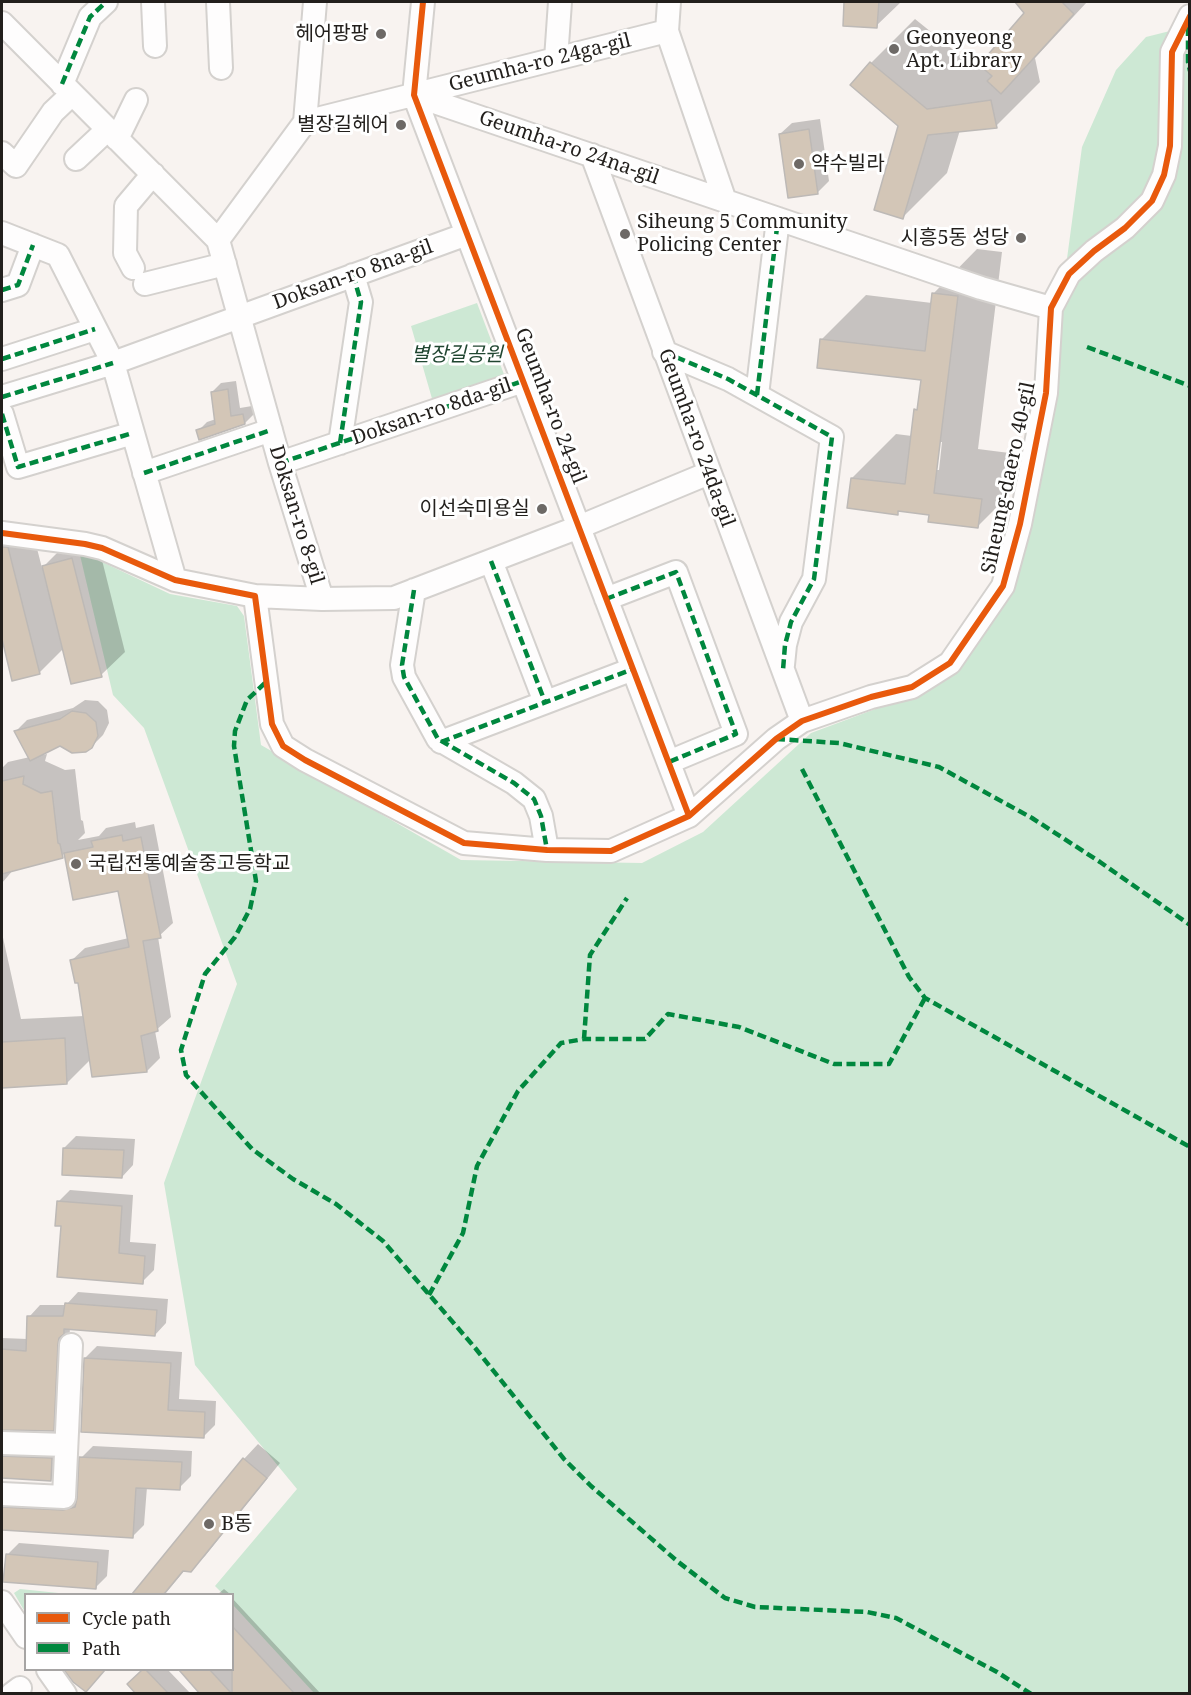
<!DOCTYPE html>
<meta charset="utf-8">
<style>
body{margin:0}
#map{position:relative;width:1191px;height:1695px;overflow:hidden;background:#f8f3f0;font-family:"Noto Serif",serif}
canvas{display:block}
.frame{position:absolute;inset:0;border:3px solid #221f1c;pointer-events:none}
.legend{position:absolute;left:24px;top:1593px;width:210px;height:78px;box-sizing:border-box;background:#fff;border:2px solid #a7a5a4;margin:0;padding:8px 10px;list-style:none;font-size:18px;color:#221f1c}
.legend li{display:flex;align-items:center;gap:12px;height:30px}
.legend b{width:30px;border:2px solid #a7a5a4}
</style>
<div id="map">
<canvas width="1191" height="1695"></canvas>
<div class="frame"></div>
<ul class="legend">
<li><b style="height:8px;background:#e8590c"></b>Cycle path</li>
<li><b style="height:8px;background:#00873e"></b>Path</li>
</ul>
</div>
<script>
const g = document.querySelector('canvas').getContext('2d');
g.lineJoin = 'round';
function paint(path, color) { g.fillStyle = color; g.fill(path, 'evenodd'); }
function stroke(path, color, width, dash) { g.strokeStyle = color; g.lineWidth = width; g.lineCap = dash ? 'butt' : 'round'; g.setLineDash(dash || []); g.stroke(path); }
function drawText(font, color, halo, rows, align = 'center') {
  g.font = font + ' "Noto Serif","Noto Sans KR",serif'; g.lineWidth = 6; g.setLineDash([]); g.textBaseline = 'middle'; g.strokeStyle = halo; g.fillStyle = color; for (const [text, x, y, turn = 0] of rows) {
    g.save(); g.translate(x, y); g.rotate((+turn || 0) * Math.PI / 180); g.textAlign = isNaN(turn) ? turn : align; if (halo) g.strokeText(text, 0, 0); g.fillText(text, 0, 0); g.restore();
  }
}
paint(new Path2D(`
 M1182 28 1189 30V1693H314L233 1605 232 1594H223L215 1586 297 1489 195 1365 164 1183 237 984 144 728 113 695 79 551 170 594 237 606 244 616 261 745 461 860 642 863 703 832 811 733 921 692 1013 587 1066 266 1082 147 1116 70 1146 37Z
 M477 303 505 377 433 402 411 326Z
 M20 1589 68 1594H26L25 1612 14 1593Z`), '#cde8d4');
paint(new Path2D(`
 M846 2H901L876 26 844 24Z
 M1017 2H1087L1035 58 1040 82 996 126 960 130 947 173 903 217 899 126 871 63 915 19 972 65 982 64 1026 13Z
 M820 119 829 181 818 192 780 134 792 123Z
 M977 249 1002 252 978 449 1025 455 1022 482 978 526 931 513 900 510 897 513 852 478 896 434 912 436 916 410 919 406 923 379 822 339 866 295 932 303 933 294ZM939 442H942L939 470H936Z
 M236 381 240 408 252 406 254 414 245 423 198 431 207 422 216 419 212 392 221 383Z
 M31 525 42 568 67 543 96 536 125 652 101 675 64 648 39 673 13 679 2 633V535L5 532Z
 M85 700 98 701 107 710 109 723 103 735 91 747 60 744 41 755 47 754 45 761 65 770 75 769 81 820 83 821 85 833 78 840 99 836 106 828 135 822 136 828 154 824 173 923 158 937 171 1017 155 1031 160 1058 147 1071 91 1059 67 1083 2 1086V933L21 1019 84 1016 79 981 71 961 85 948 129 938 119 889 75 898 66 852 62 856 14 869 2 883V768L8 762 30 757 16 731 27 720 73 708Z
 M76 1136 135 1139 133 1165 122 1177 64 1148Z
 M70 1190 133 1195 130 1242 156 1244 154 1270 142 1282 59 1201Z
 M78 1292 168 1299 166 1323 155 1335 70 1328 64 1418 53 1430 2 1428V1338L28 1339 29 1317 40 1305H66Z
 M97 1346 182 1352 179 1399 216 1401 215 1425 203 1437 85 1358Z
 M2 1438 63 1447 62 1468 51 1480 2 1477Z
 M258 1444 280 1463 205 1556 190 1570H185L165 1594H133L244 1459Z
 M93 1446 192 1451 191 1476 179 1488 147 1487 144 1525 133 1536 2 1528V1490L13 1496 79 1499 81 1458Z
 M19 1543 109 1550 107 1576 95 1588 7 1555Z
 M224 1589 230 1594H218Z
 M232 1598 321 1694H203L181 1670H232Z
 M69 1670H105L100 1676 67 1671Z
 M144 1670H168L191 1694H138L129 1684Z`), '#0003');
const building = new Path2D(`
 M844 2H879L877 28 843 26Z
 M1015 2H1062L1074 14 1001 94 987 81 992 76 979 65 1024 13Z
 M870 62 927 109 991 100 997 128 928 135 903 219 874 210 898 126 850 85Z
 M809 129 818 194 788 198 779 134Z
 M932 293 958 296 934 493 982 499 978 528 928 522 929 515 898 511V515L847 508 851 478 905 484 914 409 917 410 921 380 817 368 820 339 925 351Z
 M228 389 231 416 243 414 245 424 199 440 196 430 215 424 211 392Z
 M2 547H8L40 674 12 681 2 639Z
 M72 558 102 677 71 684 42 566Z
 M72 711 86 713 96 722 98 736 92 748 86 752 72 753 60 746 30 761 14 731 60 719Z
 M24 776 23 784 41 793 52 791 58 843 60 844 63 858 2 874V781Z
 M122 835 123 841 141 837 161 938 143 941 158 1031 141 1036 147 1072 92 1077 78 983H75L70 960 129 947 118 891 73 900 64 853 93 847 91 841Z
 M65 1038 67 1084 2 1088V1042Z
 M63 1148 124 1150 122 1178 62 1175Z
 M57 1201 122 1206 119 1253 145 1256 143 1284 57 1277 61 1226H55Z
 M65 1303 157 1310 155 1336 64 1329V1334L59 1338 58 1344 54 1431 2 1430V1349L26 1351 27 1316H63Z
 M84 1358 171 1363 168 1410 205 1412 204 1438 81 1432Z
 M2 1456 52 1458 51 1481 2 1478Z
 M79 1457 182 1462 180 1490 136 1488 133 1538 2 1530V1507L63 1510 75 1507 77 1498Z
 M243 1458 267 1478 191 1572 183 1571 164 1594H132Z
 M6 1554 98 1562 96 1589 3 1582Z
 M232 1626 295 1694H232Z
 M64 1670H105L86 1692 73 1682Z
 M142 1670H146L169 1694H136L127 1684Z
 M179 1670H210L232 1694H200Z`);
paint(building, '#d3c6b7');
stroke(building, '#bdb9b6', 1.5);
const minor = new Path2D(`
 M153 2 155 46
 M218 2 221 68
 M423 2 414 95 689 816
 M669 2 667 31 725 201
 M2 23 218 240 280 463 322 599
 M556 59 560 2
 M62 84 90 17 106 2
 M414 95 981 288 1051 308
 M305 122 667 31
 M117 139 136 100
 M2 153 16 166 53 112 72 94
 M592 155 802 721
 M76 159 108 129
 M2 233 58 255 113 363 175 580
 M218 240 305 122 315 2
 M133 268 125 253 126 206 153 174
 M145 284 225 264
 M2 290 18 285 33 245
 M664 352 728 379 832 437 814 579 791 622 785 645 783 665
 M2 359 95 329
 M757 395 778 219
 M2 397 113 363 467 234
 M2 414 18 467 133 433
 M340 443 361 302 353 275
 M280 463 523 381
 M144 473 271 430
 M2 533 85 544 102 548 175 580 255 596 272 724 283 746 305 760 464 843 547 850 611 851 689 816 776 739 802 721 871 697 912 687 950 663 1003 586 1020 524 1046 393 1051 308 1069 274 1094 251 1125 228 1152 201 1164 175 1170 146 1172 52 1190 16
 M491 561 545 702
 M414 590 402 665 404 677 438 739 514 783 534 799 541 816 547 850
 M255 596 322 599 394 598 579 527 709 473
 M606 599 676 572 736 734 669 762
 M441 742 633 669
 M2 1443 66 1445
 M2 1494 64 1497 71 1345
 M2 1602 26 1637
 M48 1670 65 1694
 M12 1694 20 1688`);
stroke(minor, '#d4d1ce', 26);
stroke(minor, '#fefdfd', 22);
stroke(new Path2D(`
 M1188 27V62L1190 71
 M62 84 90 17 106 2
 M2 290 18 285 33 245
 M1087 347 1190 386
 M664 352 728 379 832 437 814 579 791 622 785 645 783 670
 M2 359 95 329
 M757 395 778 219
 M2 397 113 363
 M2 414 18 467 133 433
 M340 443 361 302 353 275
 M280 463 523 381
 M144 473 271 430
 M491 561 545 702
 M414 590 402 665 404 677 438 739 514 783 534 799 541 816 547 850
 M606 599 676 572 736 734 669 762
 M265 683 247 700 235 731 234 746 256 881 250 909 235 937 205 974 181 1050 186 1075 252 1149 293 1179 336 1204 383 1241 476 1349 564 1459 591 1486 677 1561 725 1598 755 1607 867 1612 896 1618 997 1672 1031 1694
 M776 739 839 743 939 767 1032 818 1100 862 1190 925
 M441 742 633 669
 M802 769 909 977 925 998 1190 1147
 M584 1039 590 955 627 898
 M429 1295 463 1233 477 1166 518 1091 561 1043 584 1039H645L668 1014 739 1027 834 1064H889L925 998`), '#00873e', 4.5, [9, 4.5]);
stroke(new Path2D(`
 M423 2 414 95 689 816
 M2 533 85 544 102 548 175 580 255 596 272 724 283 746 305 760 464 843 547 850 611 851 689 816 776 739 802 721 871 697 912 687 950 663 1003 586 1020 524 1046 393 1051 308 1069 274 1094 251 1125 228 1152 201 1164 175 1170 146 1172 52 1190 16`), '#e8590c', 6);
for (const [x, y, r, color] of [
 [381,34,6,"#6d6966"],
 [894,49,6,"#6d6966"],
 [401,125,6,"#6d6966"],
 [799,164,6,"#6d6966"],
 [625,234,6,"#6d6966"],
 [1021,238,6,"#6d6966"],
 [542,509,6,"#6d6966"],
 [76,864,6,"#6d6966"],
 [209,1524,6,"#6d6966"]
]) { const dot = new Path2D(); dot.arc(x, y, r, 0, 2 * Math.PI); g.fillStyle = color; g.fill(dot); stroke(dot, '#fff', 2); }
drawText('20px', '#221f1c', '#fff', [
 ["헤어팡팡",369,34,"right"],
 ["Geonyeong",906,38],
 ["Apt. Library",906,61],
 ["별장길헤어",389,125,"right"],
 ["약수빌라",811,164],
 ["Siheung 5 Community",637,222],
 ["Policing Center",637,245],
 ["시흥5동 성당",1009,238,"right"],
 ["이선숙미용실",530,509,"right"],
 ["국립전통예술중고등학교",88,864],
 ["B동",221,1524]
], 'left');
drawText('20px', '#221f1c', '#fff', [
 ["Geumha-ro 24ga-gil",540,63,-14],
 ["Geumha-ro 24na-gil",569,148,19],
 ["Doksan-ro 8na-gil",353,275,-20],
 ["Geumha-ro 24-gil",550,406,69],
 ["Doksan-ro 8da-gil",432,412,-19],
 ["Geumha-ro 24da-gil",696,438,70],
 ["Siheung-daero 40-gil",1009,478,-78],
 ["Doksan-ro 8-gil",296,515,73]
]);
drawText('italic 20px', '#204631', '#fff', [
 ["별장길공원",457,355]
]);
</script>
